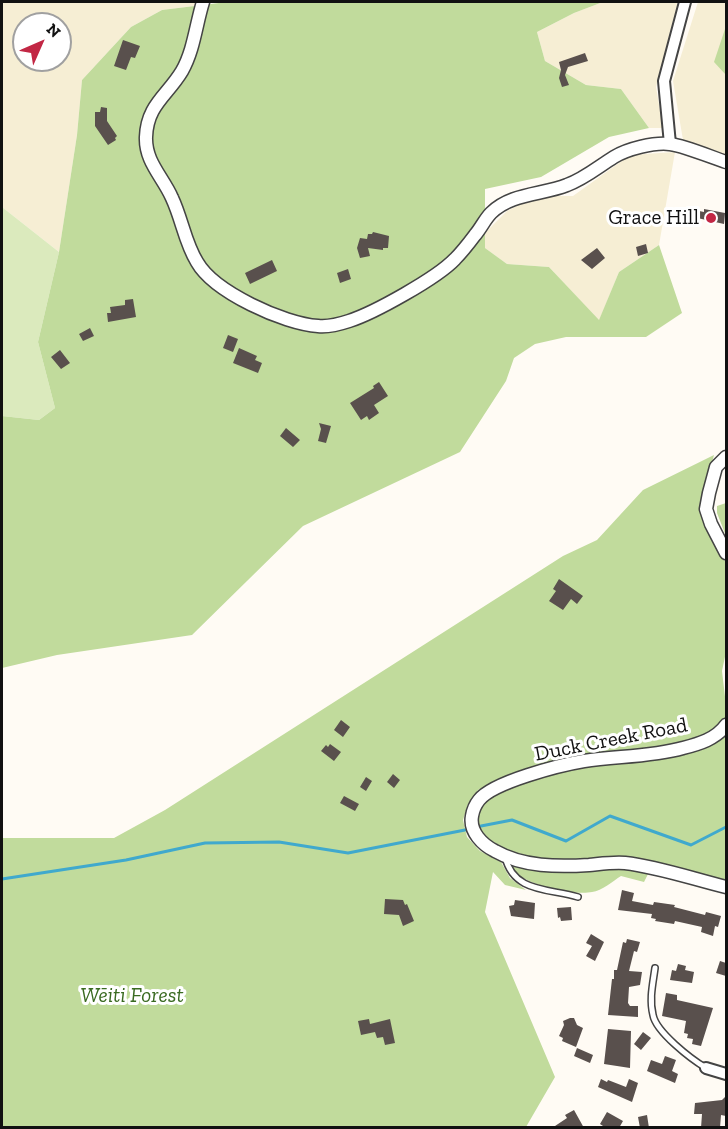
<!DOCTYPE html>
<meta charset="utf-8">
<style>
body{margin:0}
#map{position:relative;width:728px;height:1129px;overflow:hidden;background:#fffbf4;font-family:"Zilla Slab",serif}
canvas{display:block}
.frame{position:absolute;inset:0;border:3px solid #111;pointer-events:none}
.north{position:absolute;left:12px;top:12px;width:60px;height:60px;box-sizing:border-box;background:#fff;border:2px solid #a0a0a0;border-radius:50%;rotate:45deg;font-size:16px;font-weight:700;line-height:24px;text-align:center;color:#111}
.north::after{content:'';display:block;margin:auto;width:21px;height:27px;background:#c22744;clip-path:polygon(50% 0,100% 100%,50% 72%,0 100%)}
</style>
<div id="map">
<canvas width="728" height="1129"></canvas>
<div class="frame"></div>
<div class="north">N</div>
</div>
<script>
const g = document.querySelector('canvas').getContext('2d');
g.lineJoin = 'round';
function paint(path, color) { g.fillStyle = color; g.fill(path, 'evenodd'); }
function stroke(path, color, width, dash) { g.strokeStyle = color; g.lineWidth = width; g.lineCap = dash ? 'butt' : 'round'; g.setLineDash(dash || []); g.stroke(path); }
function drawText(font, color, halo, rows, align = 'center') {
  g.font = font + ' "Zilla Slab",serif'; g.lineWidth = 6; g.setLineDash([]); g.textBaseline = 'middle'; g.strokeStyle = halo; g.fillStyle = color; for (const [text, x, y, turn = 0] of rows) {
    g.save(); g.translate(x, y); g.rotate((+turn || 0) * Math.PI / 180); g.textAlign = isNaN(turn) ? turn : align; if (halo) g.strokeText(text, 0, 0); g.fillText(text, 0, 0); g.restore();
  }
}
paint(new Path2D(`
 M2 2H196L194 6 162 10 131 27 82 80 77 135 59 252 2 207ZM24 24H60V60H24Z
 M603 2H678L656 87 663 128H649L621 89 586 85 545 61 537 32 574 13Z
 M698 2H726V155L683 140 673 81Z
 M675 152 659 245 619 272 599 321 549 267 507 264 485 248V233L507 211 537 196H573L630 155Z`), '#f6eed4');
paint(new Path2D(`
 M2 207 59 252 38 342 55 408 39 420 2 416Z`), '#dbeabd');
paint(new Path2D(`
 M227 2H603L574 13 537 32 545 61 586 85 621 89 649 128 609 137 541 177 485 189V248L507 264 549 267 599 320 619 272 659 245 682 313 646 337H566L535 344 514 358 506 381 460 452 303 526 192 635 57 655 2 668V416L39 420 55 408 38 342 59 252 77 135 82 80 131 27 162 10Z
 M726 26V75L714 62Z
 M714 455 700 508 703 522 726 563V652L722 671 726 705 725 719 715 730 687 741 644 750 575 754 527 769 478 790 468 804 463 820 467 837 480 851 501 862 510 878 526 890 505 885 493 872 485 912 555 1077 526 1127 2 1128V838H114L165 810 563 556 597 540 643 490Z
 M726 503V536L717 513V506Z
 M726 732V880L703 876 632 857 545 860 510 851 490 840 478 827V813L486 801 502 791 543 776 586 766 653 760 702 750Z
 M515 866 628 867 649 872 644 882 621 876C613 881 602 891 592 892 573 896 520 884 510 867Z`), '#c1db9c');
stroke(new Path2D(`
 M481 826 512 820 566 841 610 816 691 845 726 827
 M2 879 126 860 205 843 279 842 348 853 465 830`), '#40a9cd', 3);
paint(new Path2D(`
 M123 40 140 46 135 58 131 57 126 70 114 66Z
 M585 53 588 61 568 67 565 75 569 85 562 87 559 78 561 70 559 62Z
 M101 107 107 108V121L117 136 115 138 116 140 108 145 95 126V112H100Z
 M685 208 704 212V209L725 213 724 224 684 215Z
 M373 232 389 236 388 248H383V250L368 248 370 256 360 258 357 248 360 238 367 239 368 234H372Z
 M646 244 648 253 638 256 636 247Z
 M597 248 605 258 592 269 581 260Z
 M272 260 277 271 250 284 245 273Z
 M348 269 351 279 340 283 337 273Z
 M133 299 136 317 108 322 107 313H111L110 307 125 305V300Z
 M90 328 94 336 83 341 79 334Z
 M228 335 238 339 233 352 223 348Z
 M239 348 257 356 255 360 262 363 258 373 233 363Z
 M60 350 70 363 61 369 51 357Z
 M379 382 388 396 374 405 379 413 369 420 367 416 361 420 350 403 374 388 373 386Z
 M319 423 331 426 326 443 318 441 321 429Z
 M286 428 300 440 293 447 280 436Z
 M559 579 583 596 577 604 571 599 563 610 549 601 556 591 553 589Z
 M341 720 350 727 343 737 334 730Z
 M330 744 341 752 334 761 321 751 326 745 328 747Z
 M393 774 400 780 394 788 387 782Z
 M366 777 372 781 366 791 360 787Z
 M344 796 359 804 355 811 340 803Z
 M622 890 634 893 632 901 653 905 654 902 675 905 674 907 705 915 706 912 721 916 718 927 715 926 713 936 701 932 702 927 675 921 674 924 655 921 656 919 651 918 652 914 618 910Z
 M385 899 403 900 405 905 407 904 414 921 403 926 399 915 384 914Z
 M515 900 535 903 534 919 511 916 509 906 514 905Z
 M571 907 572 920 561 921 560 917 558 918 557 908Z
 M591 934 604 942 595 961 586 956 592 946 586 943Z
 M627 939 640 942 637 952 634 951 629 971 642 972 640 985 629 987 628 1003 630 1006H638V1017L608 1015 612 979H614V970H617L623 942 626 943Z
 M720 961 726 963V976L716 973Z
 M678 964 686 966 685 970 694 972 692 983 670 980 672 970 676 971Z
 M666 993 677 995V1000L713 1008 701 1046 692 1044 693 1039 687 1038 688 1034 684 1033 686 1021 662 1016Z
 M570 1018H574L577 1025 583 1028 576 1047 562 1041 563 1038 559 1036 564 1025 563 1021Z
 M369 1019 370 1024 390 1019 395 1043 385 1045 383 1037 377 1038 375 1032 361 1035 358 1021Z
 M608 1029 631 1031 630 1068 604 1064Z
 M643 1032 651 1038 641 1050 634 1044Z
 M577 1048 593 1055 590 1063 574 1056Z
 M665 1056 676 1060 672 1071 678 1074 675 1083 647 1071 651 1060 662 1064Z
 M601 1079 607 1082 608 1080 626 1087 629 1079 638 1083 632 1102 598 1087Z
 M726 1096V1116L721 1115 720 1128H701L702 1114H694L695 1103 722 1100Z
 M574 1110 584 1128H552L567 1118 565 1115Z
 M607 1112 623 1121 619 1128H606L600 1124Z
 M647 1115 649 1128H640L638 1117Z`), '#59504d');
const service = new Path2D(`
 M505 857C514 893 548 888 578 897
 M655 968C653 983 649 999 653 1015 656 1032 691 1059 706 1068`);
const minor = new Path2D(`
 M670 144 664 81 685 2
 M706 1068 726 1074`);
const tertiary = new Path2D(`
 M203 2C196 24 194 50 182 71 167 96 147 105 146 137 145 162 163 177 172 198 182 219 185 243 197 262 214 292 284 324 318 326 328 327 340 324 349 321 374 313 437 278 455 259 462 252 469 243 475 235 481 228 485 219 491 213 511 193 542 195 567 185 584 179 598 167 614 157 627 149 654 142 670 144 685 146 711 157 726 162
 M726 457 716 467 709 493 706 509 711 524 726 553
 M726 725C716 739 699 744 683 748 651 757 617 756 584 761 560 765 493 782 479 800 475 805 473 810 472 816 469 832 483 845 495 851 523 867 558 867 589 865 600 864 613 862 625 863 659 867 693 879 726 887`);
stroke(service, '#444', 8);
stroke(minor, '#444', 14);
stroke(tertiary, '#444', 15);
stroke(new Path2D(`
 M206 1128V1127`), '#333', 1.5, [6, 3]);
stroke(service, '#fff', 5);
stroke(minor, '#fff', 10);
stroke(tertiary, '#fff', 12);
for (const [x, y, r, color] of [
 [711,218,6,"#c22744"]
]) { const dot = new Path2D(); dot.arc(x, y, r, 0, 2 * Math.PI); g.fillStyle = color; g.fill(dot); stroke(dot, '#fff', 2); }
drawText('21px', '#111', '#fff', [
 ["Grace Hill",699,218]
], 'right');
drawText('21px', '#111', '#fff', [
 ["Duck Creek Road",611,740,-11]
]);
drawText('italic 21px', '#396a20', '#fff', [
 ["Wēiti Forest",132,996]
]);
</script>
